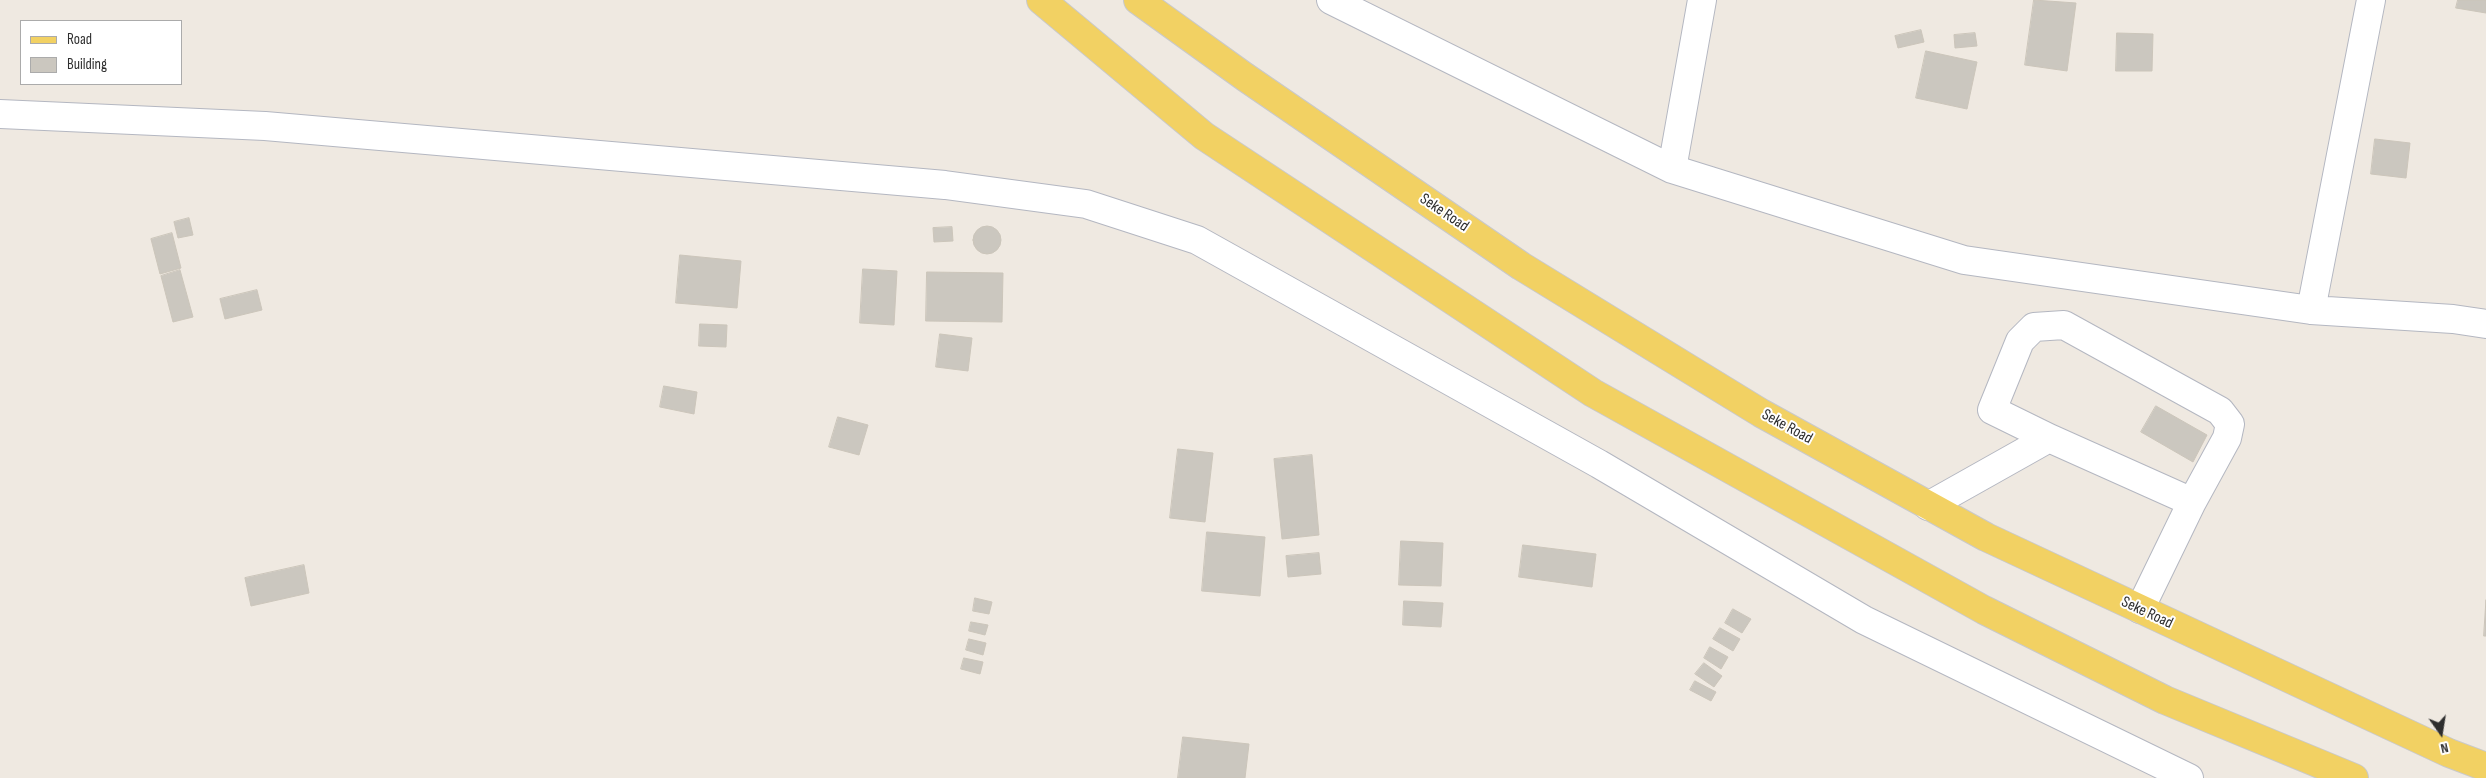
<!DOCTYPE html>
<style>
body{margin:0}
#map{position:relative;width:2486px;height:778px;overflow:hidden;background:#efe9e1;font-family:"Sofia Sans Condensed",sans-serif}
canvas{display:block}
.legend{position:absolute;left:20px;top:20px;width:162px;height:65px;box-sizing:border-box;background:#fff;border:1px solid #ababab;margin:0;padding:6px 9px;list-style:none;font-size:15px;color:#2e2e2e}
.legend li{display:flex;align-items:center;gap:10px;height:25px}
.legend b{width:25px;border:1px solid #ababab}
.north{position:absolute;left:2416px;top:708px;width:50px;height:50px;-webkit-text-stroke:4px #fff;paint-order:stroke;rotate:167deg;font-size:14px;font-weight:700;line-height:20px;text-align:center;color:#2e2e2e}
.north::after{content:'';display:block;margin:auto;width:18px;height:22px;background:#2e2e2e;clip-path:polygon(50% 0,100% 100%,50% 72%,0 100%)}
</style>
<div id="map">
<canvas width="2486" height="778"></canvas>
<ul class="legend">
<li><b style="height:6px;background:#f2d163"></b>Road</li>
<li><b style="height:14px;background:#cbc7bf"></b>Building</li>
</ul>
<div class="north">N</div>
</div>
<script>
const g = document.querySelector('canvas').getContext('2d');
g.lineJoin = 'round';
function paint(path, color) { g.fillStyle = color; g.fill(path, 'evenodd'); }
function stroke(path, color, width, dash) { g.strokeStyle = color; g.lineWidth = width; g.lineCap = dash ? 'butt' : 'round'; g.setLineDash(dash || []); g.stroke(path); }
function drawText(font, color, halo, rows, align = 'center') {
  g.font = font + ' "Sofia Sans Condensed",sans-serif'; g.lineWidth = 4; g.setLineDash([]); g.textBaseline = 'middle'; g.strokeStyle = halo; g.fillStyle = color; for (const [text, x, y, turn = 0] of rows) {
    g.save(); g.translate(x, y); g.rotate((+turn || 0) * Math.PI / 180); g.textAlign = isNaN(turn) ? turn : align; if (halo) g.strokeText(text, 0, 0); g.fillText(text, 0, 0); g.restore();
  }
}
const building = new Path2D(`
 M2034 0 2076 3 2067 71 2025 65Z
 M2458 0H2486V13L2456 8Z
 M1921 30 1924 42 1898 48 1895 36Z
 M1975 33 1977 46 1955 48 1954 35Z
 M2117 33 2153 34 2152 71H2116Z
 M1926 51 1977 62 1967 109 1916 98Z
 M2375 139 2410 143 2406 178 2371 174Z
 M189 218 193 235 178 238 174 222Z
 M973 240a14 14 0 1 1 28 0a14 14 0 1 1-28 0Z
 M952 227 953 241 934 242 933 228Z
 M172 233 181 268 160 274 151 239Z
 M680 255 741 261 737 308 676 303Z
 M863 269 897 271 894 325 860 323Z
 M180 270 193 317 173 322 161 276Z
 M927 272 1003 273 1002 322 926 321Z
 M257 290 262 310 225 319 220 299Z
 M700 324 727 325 726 347 699 346Z
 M940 334 972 338 968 371 936 367Z
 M664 386 697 392 694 414 660 407Z
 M2156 406 2207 435 2193 462 2141 432Z
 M838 417 868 425 859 455 829 447Z
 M1178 449 1213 453 1205 522 1170 518Z
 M1312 455 1319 535 1282 539 1274 459Z
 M1207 532 1265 537 1260 596 1202 591Z
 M1401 541 1443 543 1441 586 1399 585Z
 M1523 545 1596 554 1592 587 1519 577Z
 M1319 553 1321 574 1288 577 1286 556Z
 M304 565 309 593 251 606 245 578Z
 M975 598 992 602 989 614 973 611Z
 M2486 600V636H2484Z
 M1404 601 1443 603 1441 627 1403 625Z
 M1733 609 1751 619 1742 633 1725 623Z
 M971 622 988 625 985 635 969 631Z
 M1720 628 1740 639 1733 651 1713 639Z
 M969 639 986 643 983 655 966 650Z
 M1710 647 1728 657 1721 669 1704 658Z
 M964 658 983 662 980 674 961 669Z
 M1704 663 1722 676 1714 687 1695 674Z
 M1695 681 1716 692 1711 701 1690 690Z
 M1183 737 1249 744 1245 778H1178Z`);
paint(building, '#cbc7bf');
stroke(building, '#cbc5ba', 1);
const minor = new Path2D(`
 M1331 0 1672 169 1964 260 2311 310
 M2371 0 2311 310 2453 319 2486 324
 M0 114 265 126 945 185 1086 204 1197 240 1599 464 1864 620 2189 778
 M1672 169 1702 0
 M2049 438 1992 410 2020 341 2034 327 2064 325 2220 411 2230 424 2227 438 2192 502
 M1928 506 2049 438 2192 502 2140 609`);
const major = new Path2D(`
 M1041 0 1204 136 1593 393 1984 610 2165 700 2354 778
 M1138 0 1245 77 1521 266 1761 413 1986 537 2449 753 2486 767`);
stroke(minor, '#b4b7c1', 30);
stroke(major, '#c9c9c9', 30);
stroke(minor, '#fff', 28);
stroke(major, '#f2d163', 28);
drawText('16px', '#2e2e2e', '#fff', [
 ["Seke Road",1444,213,34],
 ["Seke Road",1787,427,29],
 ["Seke Road",2147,613,25]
]);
</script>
